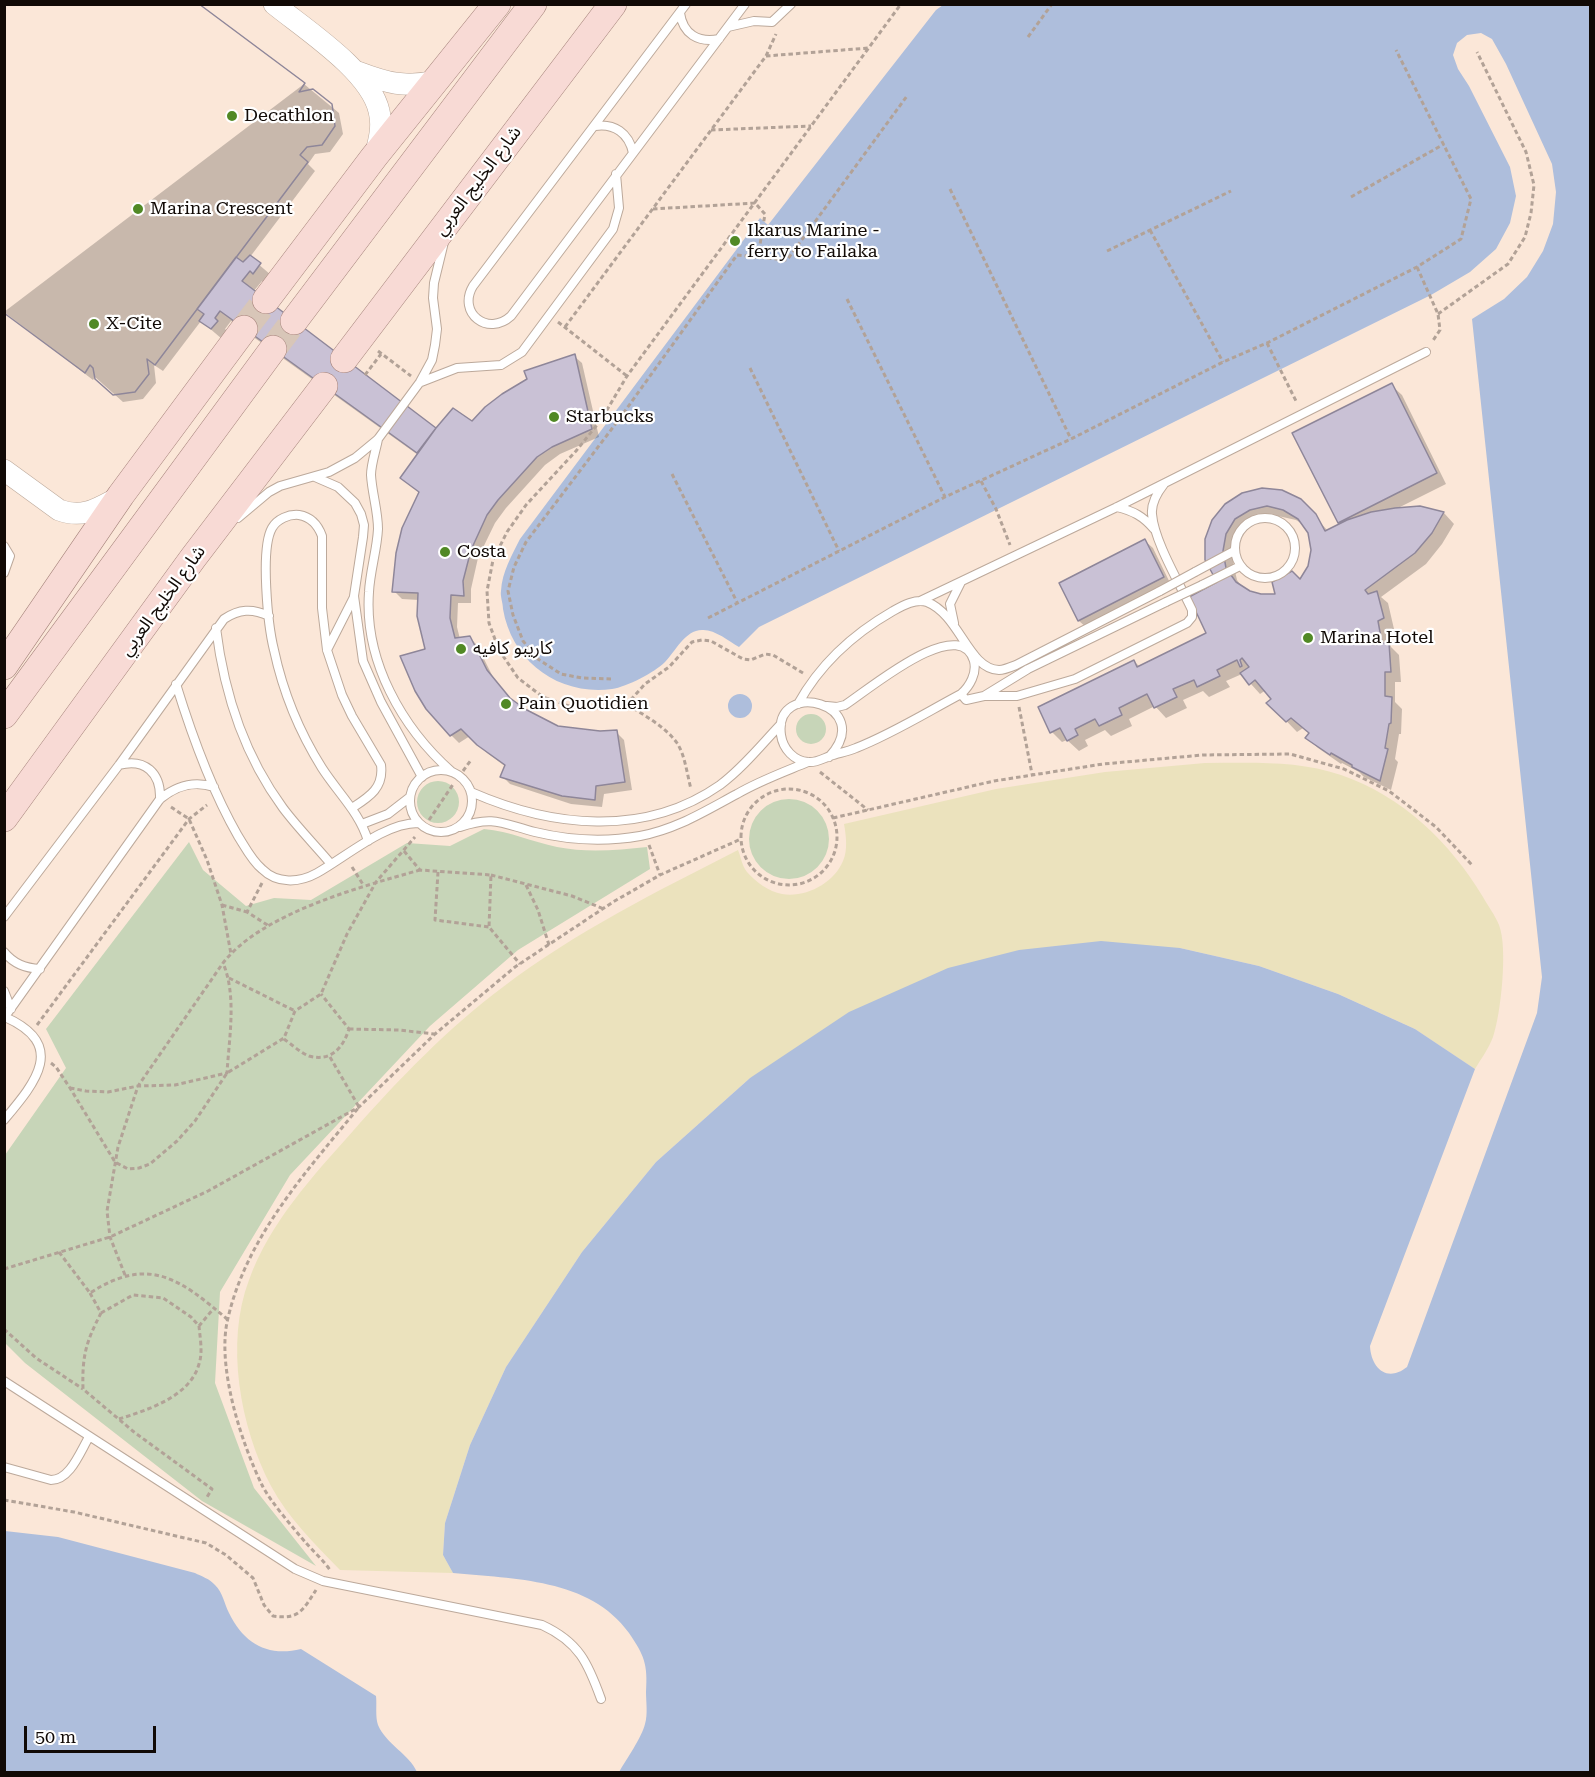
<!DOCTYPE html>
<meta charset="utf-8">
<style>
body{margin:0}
#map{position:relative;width:1595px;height:1777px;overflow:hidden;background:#fbe7d8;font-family:"Roboto Serif",serif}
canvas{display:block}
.frame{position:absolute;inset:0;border:6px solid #110a06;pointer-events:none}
.scale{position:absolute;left:24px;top:1726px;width:132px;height:27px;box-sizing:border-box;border:3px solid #110a06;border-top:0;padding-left:8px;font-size:18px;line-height:21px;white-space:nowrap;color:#110a06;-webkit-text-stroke:4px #fff;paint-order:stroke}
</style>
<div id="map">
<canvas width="1595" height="1777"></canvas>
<div class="frame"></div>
<div class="scale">50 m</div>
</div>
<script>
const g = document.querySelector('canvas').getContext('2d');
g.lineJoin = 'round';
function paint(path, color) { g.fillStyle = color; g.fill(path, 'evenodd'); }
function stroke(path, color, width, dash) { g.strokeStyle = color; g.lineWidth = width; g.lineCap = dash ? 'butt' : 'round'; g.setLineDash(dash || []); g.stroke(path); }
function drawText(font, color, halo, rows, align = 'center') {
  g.font = font + ' "Roboto Serif","Noto Sans Arabic",serif'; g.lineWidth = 4.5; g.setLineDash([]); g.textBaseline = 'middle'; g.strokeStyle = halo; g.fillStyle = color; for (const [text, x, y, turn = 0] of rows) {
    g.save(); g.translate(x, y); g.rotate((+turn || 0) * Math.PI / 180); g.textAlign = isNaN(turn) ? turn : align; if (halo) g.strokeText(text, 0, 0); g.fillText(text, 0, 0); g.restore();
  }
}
paint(new Path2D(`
 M796 729a15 15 0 1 1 30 0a15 15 0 1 1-30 0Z
 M417 802a21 21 0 1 1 42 0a21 21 0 1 1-42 0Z
 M749 839a40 40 0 1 1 80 0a40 40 0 1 1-80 0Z
 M484 829C510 831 532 842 557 847 587 853 618 850 647 847L650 869 518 950 430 1026 290 1175 220 1292 215 1383 254 1488 316 1566 202 1501 25 1363 5 1343V1155L66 1068 46 1029 189 842 203 870 246 906 274 898 311 900 407 843 450 846Z`), '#c7d5b8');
paint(new Path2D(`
 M1205 763C1251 763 1297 760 1341 775 1402 796 1450 842 1483 897 1488 906 1495 915 1499 925 1508 947 1501 1014 1493 1037 1489 1048 1481 1059 1475 1069L1415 1029 1338 994 1259 966 1180 948 750 1078 656 1162 582 1252 506 1367 470 1445 445 1523 443 1555 453 1573 340 1570C315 1544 288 1518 271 1486 240 1427 225 1343 249 1280 270 1222 313 1176 353 1131 399 1079 448 1028 503 987 575 932 658 891 738 850 741 857 742 866 747 872 755 881 769 892 782 894 806 898 834 883 843 861 848 850 846 835 844 824L996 789 1105 772Z`), '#ebe2bd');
paint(new Path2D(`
 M943 5H1590V1772H619C626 1760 642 1737 645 1724 648 1714 646 1702 646 1692 648 1664 644 1655 629 1633 590 1578 513 1579 453 1573L443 1555 445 1523 470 1445 506 1367 582 1252 656 1162 750 1078 849 1012 948 968 1019 950 1101 941 1180 948 1259 966 1338 994 1415 1029 1475 1069 1370 1346C1371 1368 1387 1383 1407 1367L1537 1013 1542 977 1472 319 1504 299 1527 277 1543 251 1553 224 1556 192 1552 164 1506 64 1492 39 1481 33 1467 35 1457 43 1453 55 1458 69 1469 86 1510 167 1516 196 1510 223 1496 249 1470 272 1431 295 759 627 739 647C729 641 714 629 702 630 685 630 675 652 665 662 655 672 627 687 612 689 559 696 512 662 503 609 503 603 500 596 501 591 502 572 512 555 520 539L760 218 768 225 936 10Z
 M728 706a12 12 0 1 1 24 0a12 12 0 1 1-24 0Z
 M5 1531 58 1537 195 1573C201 1576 210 1579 215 1585 223 1593 224 1603 229 1613 244 1644 268 1657 301 1649L376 1696C377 1704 375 1717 378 1725 386 1744 409 1754 417 1772H5Z`), '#aebedc');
paint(new Path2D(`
 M304 84 339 113 343 134 330 152 315 154 308 164 315 171 250 257 271 275 264 283 262 281 253 292 436 430 472 423 574 356 582 363 599 437 560 454 545 465 506 508 495 523 478 558 471 589V603H458L457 627 460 639 469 637 477 645 494 679 513 701 524 710 558 728 616 732 624 740 632 790 604 794 602 807 571 804 510 784 502 776 506 767 487 753 470 736 459 743 451 735 427 650 419 600 402 599 394 591 420 493 410 485 418 455 231 321 225 329 228 332 222 339 201 321 163 371 154 365 156 383 143 399 123 402 95 377 93 380 4 312Z
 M1391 385 1402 395 1446 484 1396 509 1420 508 1444 513 1454 524 1442 544 1426 564 1381 597 1388 603 1394 629 1388 631 1391 647 1399 655 1401 682H1395V702L1402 709 1401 734H1399L1395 759 1398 762 1391 790 1364 777 1359 772 1342 763 1341 764 1318 748 1307 738 1310 734 1303 728 1297 732 1269 703 1273 699 1266 690 1260 694 1242 674 1226 681 1230 687 1209 697 1203 691 1183 700 1187 708 1166 718 1155 706 1129 719 1132 726 1111 736 1105 730 1085 740 1088 746 1079 751 1067 740 1062 742 1052 732 1134 661 1140 667 1208 633 1219 583 1226 505 1300 500 1328 531 1341 524 1339 522ZM1278 516 1296 520 1304 525 1309 532 1312 550 1309 567 1300 582 1277 595H1260L1250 592 1242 587 1237 580 1233 562 1236 545 1246 530 1261 520Z
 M1145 541 1153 548 1171 585 1087 628 1079 621 1061 584Z`), '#0003');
const building = new Path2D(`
 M4 4H199L305 83 299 92 313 89 332 104 335 126 322 145 307 147 300 155 308 162 155 365 147 359 149 374 135 392 113 395 95 379 93 368 90 365 85 373 4 313Z
 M4 4H199L305 83 299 92 313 89 332 104 335 126 322 145 307 147 300 155 308 162 155 365 147 359 149 374 135 392 113 395 95 379 93 368 90 365 85 373 4 313Z
 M250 255 261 263 253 274 250 271 242 281 436 428 417 453 220 311 215 318 218 321 211 329 199 321 204 314 197 309 236 257 243 262Z
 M575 354 592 429 552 447 537 457 498 500 487 515 471 550 463 581 464 596 451 595 450 618 455 638 470 636 487 670 510 698 525 709 558 726 600 731 617 730 625 782 596 786 595 800 562 796 500 777 505 765 477 745 461 729 450 736 426 709 415 691 400 656 425 649 417 616 418 593 392 592 396 553 402 528 419 492 400 478 436 428 453 408 472 421 485 407 502 394 527 379 524 371Z
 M1392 383 1437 473 1338 523 1292 433Z
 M1262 488 1282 490 1301 499 1316 514 1325 531 1347 520 1371 512 1395 508 1420 506 1444 512 1432 533 1415 553 1365 590 1368 594 1377 591 1384 618 1378 621 1382 643H1389L1391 672H1385V696L1392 697 1391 723 1389 724 1385 748 1388 749 1380 781 1352 767V765L1331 753 1330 755 1305 738 1309 733 1291 718 1286 722 1266 703 1271 699 1255 680 1249 685 1240 673 1249 667 1242 658 1240 660 1242 666 1240 667 1237 660 1217 670 1220 676 1197 687 1194 680 1173 689 1177 697 1154 708 1147 694 1119 708 1122 715 1099 726 1095 719 1075 729 1078 735 1067 741 1060 728 1050 733 1038 707 1134 660 1137 667 1206 633 1189 597 1217 582 1205 560V539L1212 520 1225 504 1242 493ZM1267 506 1283 510 1298 519 1308 533 1311 550 1308 566 1300 579 1292 571 1272 582 1275 594H1261L1250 591 1236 582 1226 568 1223 551 1226 534 1235 519 1250 510Z
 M1145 539 1164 577 1078 621 1059 583Z`);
paint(building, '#c9c1d5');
stroke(building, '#8e8699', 1.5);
stroke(new Path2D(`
 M244 329 266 300
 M273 349 294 321`), '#d8c6b8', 27, [27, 14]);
const service = new Path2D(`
 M686 4 473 286C457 313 488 337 511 316L745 4
 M680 13C683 34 698 43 719 39
 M728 27 754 21 772 22 791 4
 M595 126C614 123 629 133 633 153
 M421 382 457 368 501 365 522 352 613 229 619 208 616 174
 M378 439C376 450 371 464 371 475 372 493 378 511 378 529 377 550 370 571 369 592 364 661 402 728 452 772
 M315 477 338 487 355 503 361 514 364 525 363 537 354 596 363 661 381 702 422 777
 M1117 507C1133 511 1143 516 1154 529
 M1235 548a30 30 0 1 1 60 0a30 30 0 1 1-60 0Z
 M238 518 269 492 280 486 329 472 355 458 378 439 420 382 432 360 435 345 437 329 433 298 434 283 444 242
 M4 546 10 556 4 573
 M1195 572 1234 551
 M1202 585 1240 566
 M920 601 1117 507 1426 352
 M954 623 950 604 961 582
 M216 628C224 693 244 755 283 808 298 828 315 845 331 864
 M327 650 354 597
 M176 684C192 736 211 789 238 836 245 847 252 861 262 869 277 884 299 883 317 873 346 857 384 823 418 823
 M961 694 966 700 984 696 1028 669 1166 602
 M984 696H1017L1075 679 1187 623 1192 617V610C1180 584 1154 541 1152 514 1151 503 1157 493 1164 484
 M798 704C820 664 853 634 893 611 902 606 916 598 927 602 960 615 968 669 999 670 1004 670 1011 667 1016 665L1160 591
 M827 706 837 707 845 705C867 691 960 612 974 661 977 673 970 686 961 694 927 712 892 734 856 748 847 752 838 753 830 756 822 759 816 763 808 762 794 761 783 749 781 735 773 677 878 704 829 757
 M119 765C145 758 161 773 160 799
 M410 801a31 31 0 1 1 62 0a31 31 0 1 1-62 0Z
 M471 792C551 827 644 838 720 785 743 768 762 744 781 724
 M352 808C369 797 384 788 381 765L352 716 342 695 327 650 322 608V536C318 525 311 517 299 515 289 514 277 519 272 528 260 549 268 626 274 650 283 692 300 733 322 768 338 793 360 813 368 841
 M362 824 388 814 410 797
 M460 827C494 815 503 824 535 832 568 840 606 842 640 836 677 829 705 811 737 794 759 781 784 772 808 762
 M4 917 119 765 224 619C239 609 252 608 269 616
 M4 952C14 964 25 968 40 969
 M4 991 11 1009
 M4 1018 160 799C176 786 193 780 214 787
 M4 1120C35 1083 68 1045 5 1017
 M4 1381 295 1569 323 1581 542 1625C579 1642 588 1663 601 1699
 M4 1467 51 1480C70 1480 80 1452 89 1437`);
const tertiary = new Path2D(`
 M274 4C306 30 370 71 379 111 383 126 379 141 375 156
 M358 72C387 83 405 88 436 81
 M4 470 59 510C84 519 98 508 121 496`);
const primary = new Path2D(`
 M266 300 374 157 497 4
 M294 321 533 4
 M344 359 613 4
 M4 666 121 495 244 329
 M4 715 273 349
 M4 818 193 558 324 386`);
stroke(service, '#bca99b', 10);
stroke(tertiary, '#bca99b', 22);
stroke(primary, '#a4827a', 28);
stroke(new Path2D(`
 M1028 37 1052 4
 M766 56 869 48
 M711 130 811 126
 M950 189 1071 439
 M1351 197 1444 144
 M653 209 755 203 765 214 758 257
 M1150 230 1223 362
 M1107 251 1231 191
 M1417 267 1438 314 1440 330 1432 342
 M847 299 945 497
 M1438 314 1508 264 1525 237 1531 213 1534 185 1526 152 1477 52
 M558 322 627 376
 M565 327 766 56 776 34
 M1267 343 1297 403
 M378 351 411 376
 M750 368 839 551
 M365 375 381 354
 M672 474 737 602
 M981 481 996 509 1010 545
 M708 618 945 497 1071 439 1223 362 1267 343 1417 267 1461 239 1471 199 1396 50
 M803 673 773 655 765 654 751 660 743 659 711 641 702 640 692 642 669 667 645 684 627 704 609 708 572 707 543 697 518 678 499 650 489 623 487 591 493 560 507 532 526 505 576 451 601 420 627 376 901 4
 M611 679 582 678 561 674 538 659 523 641 513 615 508 591 514 567 526 542 617 422 737 255 787 260 907 96
 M627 704C643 715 665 726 677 743 685 755 687 774 691 789
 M1019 707 1032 774
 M463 771 471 760
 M820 772 868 810
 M741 837a48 48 0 1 1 96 0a48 48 0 1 1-96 0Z
 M171 807 189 819 207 860 222 905 231 954
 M833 818 994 781 1103 764 1203 755 1290 754 1344 769 1389 791 1436 827 1473 866
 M429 820 454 783
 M649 845 660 875
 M404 851 420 870 491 875 489 927 520 964
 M352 867 364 886
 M438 872 435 920 489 927
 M491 875 572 896 604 909
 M262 883 247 912 269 926
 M526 885 538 910 549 945
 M222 905 247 912
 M229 978 295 1011
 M37 1025 189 819 207 805
 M349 1029 399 1030 434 1034
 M284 1039C291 1044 301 1053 309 1056 331 1062 343 1048 349 1029L321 994
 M330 1057 359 1107C307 1171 247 1236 228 1318 216 1365 241 1442 262 1485 269 1500 295 1530 306 1543 314 1552 324 1561 330 1570
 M51 1063 56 1067 70 1088 115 1162 128 1169 139 1168 150 1164 177 1141 195 1121 227 1073 284 1038 295 1011 321 994 347 934 376 882 415 837
 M70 1088 86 1091 108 1092 138 1086 175 1085 227 1073C229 1038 237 996 223 963
 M59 1252 90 1293C149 1255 180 1279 227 1319
 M4 1269 110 1237 208 1191 359 1107 435 1034 515 967 613 902 660 875 741 839
 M125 1275 110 1237 107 1211 118 1147 138 1086 223 963C262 913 360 887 420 870
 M90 1293 101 1313C86 1342 82 1356 83 1389L134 1432 212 1489 207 1497
 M101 1313 133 1295 163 1298 191 1317 199 1326 214 1308
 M4 1329 36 1358 83 1389
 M119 1419C147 1410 190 1397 199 1364 203 1352 200 1338 199 1326
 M4 1500 74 1512 206 1543 226 1555 253 1578 264 1605 273 1616C299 1620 303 1610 316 1590`), '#b2a297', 3, [4.5, 3]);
stroke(service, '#fff', 8);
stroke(tertiary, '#fff', 21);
stroke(primary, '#f8dad5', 27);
const serviceBridge = new Path2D(`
 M1160 591 1195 572
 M1166 602 1202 585`);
stroke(serviceBridge, '#bca99b', 10, []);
stroke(serviceBridge, '#fff', 8);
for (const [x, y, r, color] of [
 [232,116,6,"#518925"],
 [138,209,6,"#518925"],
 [735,241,6,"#518925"],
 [94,324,6,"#518925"],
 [554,417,6,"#518925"],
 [445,552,6,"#518925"],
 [1308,638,6,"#518925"],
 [461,649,6,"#518925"],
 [506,704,6,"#518925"]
]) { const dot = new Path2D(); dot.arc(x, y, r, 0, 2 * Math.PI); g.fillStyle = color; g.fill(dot); stroke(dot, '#fff', 2); }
drawText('18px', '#110a06', '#fff', [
 ["Decathlon",244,116],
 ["Marina Crescent",150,209],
 ["Ikarus Marine -",747,231],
 ["ferry to Failaka",747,252],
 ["X-Cite",106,324],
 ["Starbucks",566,417],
 ["Costa",457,552],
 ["Marina Hotel",1320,638],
 ["كاريبو كافيه",473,649],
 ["Pain Quotidien",518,704]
], 'left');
drawText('18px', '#110a06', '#fff', [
 ["شارع الخليج العربي",478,181,-53],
 ["شارع الخليج العربي",163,601,-54]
]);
</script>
